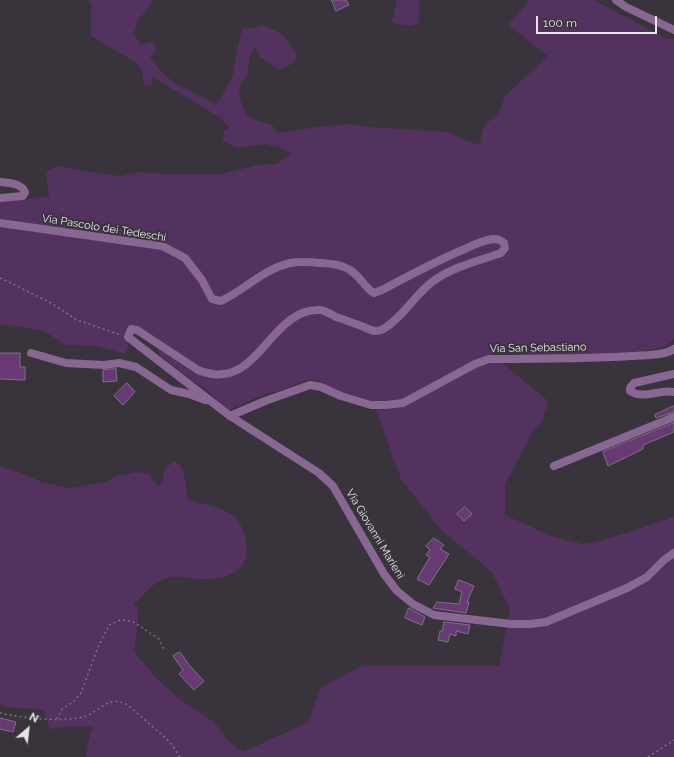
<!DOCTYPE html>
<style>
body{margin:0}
#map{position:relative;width:674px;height:757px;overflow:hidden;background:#39343b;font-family:Raleway,sans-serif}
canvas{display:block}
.north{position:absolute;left:8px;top:709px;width:40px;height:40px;-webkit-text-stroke:3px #39343b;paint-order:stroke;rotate:28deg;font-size:11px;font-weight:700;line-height:16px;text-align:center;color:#e8e5e9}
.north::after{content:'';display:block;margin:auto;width:14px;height:18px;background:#e8e5e9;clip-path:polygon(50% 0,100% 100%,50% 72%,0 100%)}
.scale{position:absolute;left:536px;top:16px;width:121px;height:18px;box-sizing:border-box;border:2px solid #e8e5e9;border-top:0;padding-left:5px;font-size:12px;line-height:14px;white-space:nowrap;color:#e8e5e9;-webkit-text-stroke:3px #39343b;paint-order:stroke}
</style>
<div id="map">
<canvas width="674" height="757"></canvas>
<div class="north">N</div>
<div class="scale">100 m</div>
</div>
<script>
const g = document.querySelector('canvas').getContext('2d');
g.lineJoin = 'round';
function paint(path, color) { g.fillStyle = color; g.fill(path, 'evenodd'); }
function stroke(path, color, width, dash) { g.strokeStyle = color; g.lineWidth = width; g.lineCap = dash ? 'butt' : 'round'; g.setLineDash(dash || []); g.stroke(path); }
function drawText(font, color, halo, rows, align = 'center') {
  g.font = font + ' Raleway,sans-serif'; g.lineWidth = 4; g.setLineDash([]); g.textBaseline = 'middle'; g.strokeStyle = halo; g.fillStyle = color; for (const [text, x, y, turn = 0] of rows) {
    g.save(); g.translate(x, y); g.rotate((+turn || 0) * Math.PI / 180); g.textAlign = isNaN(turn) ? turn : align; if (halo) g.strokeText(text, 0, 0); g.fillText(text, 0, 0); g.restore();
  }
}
paint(new Path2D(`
 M88 0H153L146 11 137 21 134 35 141 45 154 41 156 51 150 58 161 72 176 84 216 104 222 96 233 75 237 50 243 27 252 28 263 25 282 34 298 56 292 64 278 70 270 63 260 57 256 46 249 57 248 73 240 86 239 97 246 114 256 120 272 125 278 133 318 127 351 124 369 127 449 132 459 138 479 145 483 129 487 123 498 114 502 107 504 97 548 56 508 25 530 0H594L665 38 674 39V339L664 347 638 352 591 356 491 354 548 401 542 421 533 431 505 484V515L551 536 582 544 591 543 627 533 674 517V757H86L89 740 93 727 71 726 50 729 43 710 7 707 0 704V466L21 473 41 482 69 488 107 482 117 476 136 472 149 474 158 486 162 484 165 469 173 462 180 464C185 476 187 487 187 499 199 503 228 509 235 517 240 522 243 530 245 536 253 570 232 579 203 579 191 579 174 574 163 579 152 584 141 597 133 606L137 607 138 622 134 652 156 678 178 698 214 722 229 742 243 752 309 722 320 688 362 666H499L510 609 492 572 442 531 401 479 373 401 340 391 317 381 309 380 300 382 288 388 263 395 228 410 207 390 191 380 160 355 152 337 135 325H128L124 331 129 341 126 354 97 346 66 345 44 331 17 326 0 325V201L22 200 49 196 46 171 58 166 95 173 121 176 141 172 162 174H221L258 165 277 164 291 154 280 147 265 144 237 148 223 141 224 130 230 128 221 118 153 77 151 87 144 84 142 69 135 62 91 36V14L92 5Z
 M397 0H419V17L418 23C409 27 401 26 392 22Z`), '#54325f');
const building = new Path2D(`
 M332 0H346L349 5 336 11Z
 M0 353H20V367H25V380L0 379Z
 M116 369 117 381 103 382V370Z
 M127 383 135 392 123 405 114 396Z
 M674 406V412L656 418 655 415Z
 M674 423V432L643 445V449L608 466 603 452Z
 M465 507 472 514 464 521 457 514Z
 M434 538 444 545 440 549 449 554 429 585 417 579 430 557 426 555 430 550 426 546Z
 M459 580 474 586 467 602H469L466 613 433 608 437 602 459 604 462 592 455 589Z
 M409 608 425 617 422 625 405 618Z
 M444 622 470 625 468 634 456 631V636L450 634 448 642 438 640 440 631H442Z
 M180 652 189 665 204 681 194 690 179 674 183 670 173 656Z
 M0 718 16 722 13 732 0 729Z`);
paint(building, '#673975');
stroke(building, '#7b757d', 1);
stroke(new Path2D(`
 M0 278 11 283 51 303 77 320 121 335
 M0 713C21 718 66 723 86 716 103 709 108 695 128 705L170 742 180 757
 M57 719 62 709 73 702 81 693 98 647 109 625 120 620 132 621 159 639 164 650
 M648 757 674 740`), '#7a767c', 1.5, [2, 3]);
stroke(new Path2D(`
 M616 0 626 7 674 30
 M0 182C9 183 21 183 25 192L23 196 0 198
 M0 223 162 246 185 258 202 280 212 299 221 301C244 290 264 269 290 263 300 261 311 262 321 263 331 264 341 264 350 270 360 276 364 287 374 293L382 290C410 275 438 260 467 248 475 244 484 240 493 239 498 239 501 240 504 243L505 248 501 253C478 261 452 267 432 282 415 295 401 319 383 329 380 331 377 331 374 331 361 326 349 321 336 317 331 314 325 310 319 310 268 309 258 395 198 370L137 330 131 329 128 337 230 416 319 473 333 486 384 574 397 591 413 604 434 615 511 624H530L546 622 627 588 647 577 664 560 674 553
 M31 353 66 363 104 365 119 363 136 367 171 390 189 394 205 400
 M674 374 634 383 630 388V391C643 400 660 389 674 392
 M230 416 265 401 310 385 321 387 341 396 371 405H386L403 403 475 364 489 359C537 359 584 359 632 356 644 355 665 356 674 349
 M554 466 674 417`), '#886792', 8);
drawText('11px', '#e8e5e9', '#39343b', [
 ["Via Pascolo dei Tedeschi",104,228,9],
 ["Via San Sebastiano",538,348,-1],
 ["Via Giovanni Marieni",375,534,59]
]);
</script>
